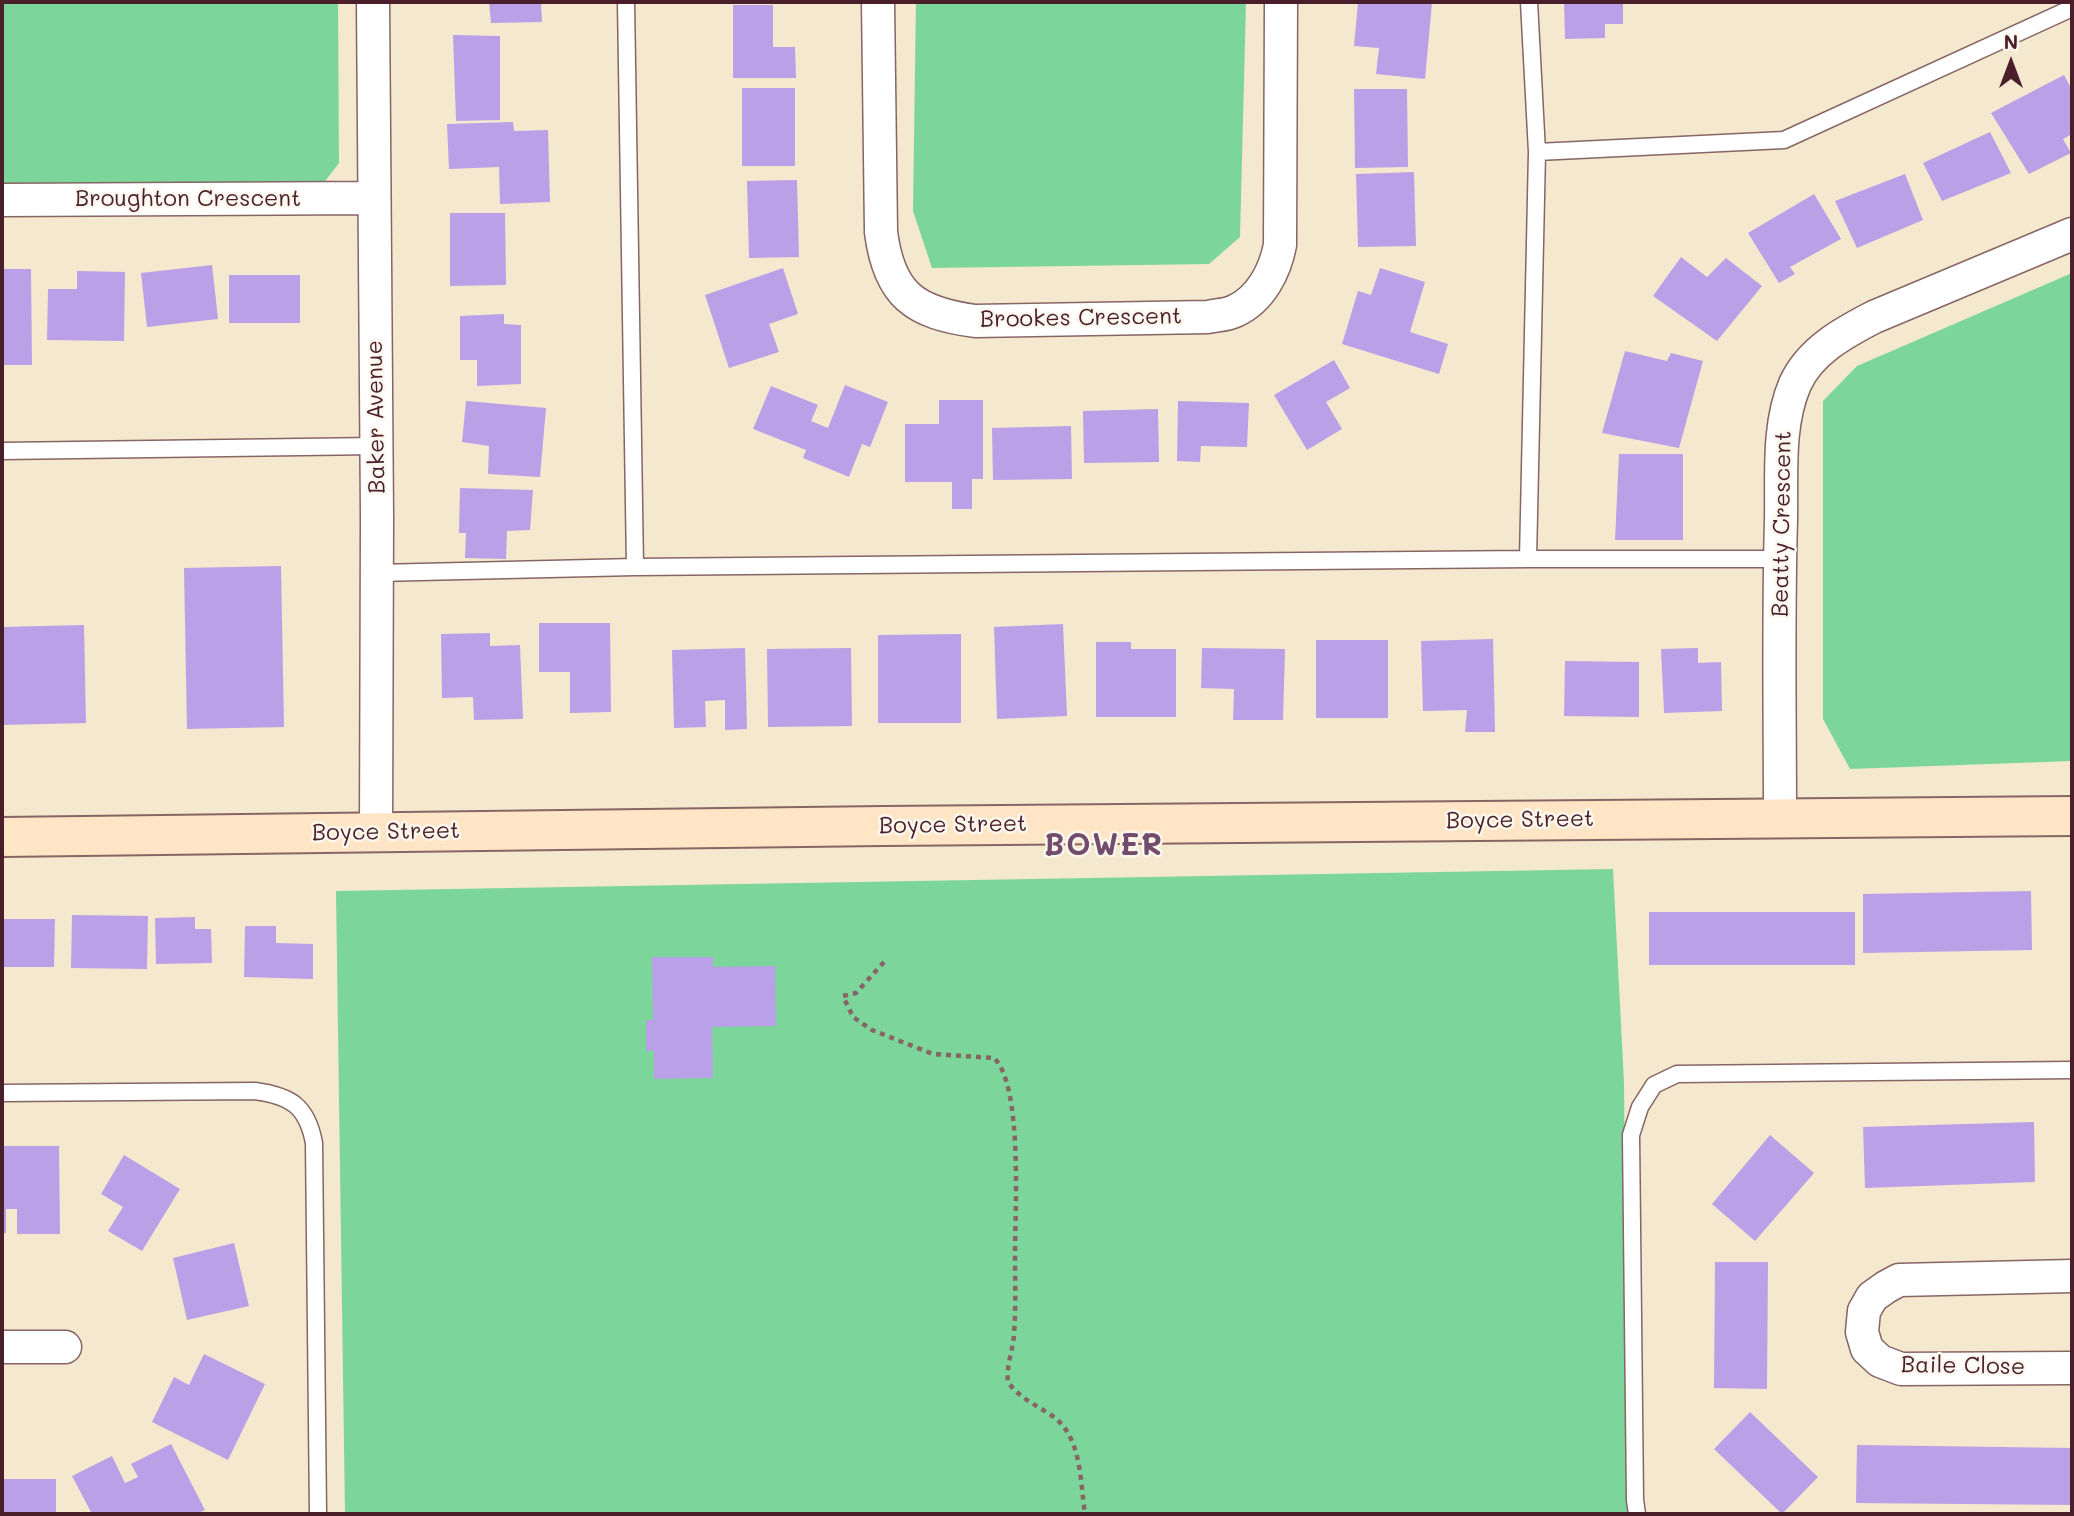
<!DOCTYPE html>
<style>
body{margin:0}
#map{position:relative;width:2074px;height:1516px;overflow:hidden;background:#f4e8cf;font-family:Mali,sans-serif}
canvas{display:block}
.frame{position:absolute;inset:0;border:4px solid #4a1f2b;pointer-events:none}
.north{position:absolute;left:1976px;top:28px;width:70px;height:70px;-webkit-text-stroke:5px #fbf7ec;paint-order:stroke;rotate:0deg;font-size:19px;font-weight:700;line-height:28px;text-align:center;color:#4a1f2b}
.north::after{content:'';display:block;margin:auto;width:24px;height:32px;background:#4a1f2b;clip-path:polygon(50% 0,100% 100%,50% 72%,0 100%)}
</style>
<div id="map">
<canvas width="2074" height="1516"></canvas>
<div class="frame"></div>
<div class="north">N</div>
</div>
<script>
const g = document.querySelector('canvas').getContext('2d');
g.lineJoin = 'round';
function paint(path, color) { g.fillStyle = color; g.fill(path, 'evenodd'); }
function stroke(path, color, width, dash) { g.strokeStyle = color; g.lineWidth = width; g.lineCap = dash ? 'butt' : 'round'; g.setLineDash(dash || []); g.stroke(path); }
function drawText(font, color, halo, rows, align = 'center') {
  g.font = font + ' Mali,sans-serif'; g.lineWidth = 5; g.setLineDash([]); g.textBaseline = 'middle'; g.strokeStyle = halo; g.fillStyle = color; for (const [text, x, y, turn = 0] of rows) {
    g.save(); g.translate(x, y); g.rotate((+turn || 0) * Math.PI / 180); g.textAlign = isNaN(turn) ? turn : align; if (halo) g.strokeText(text, 0, 0); g.fillText(text, 0, 0); g.restore();
  }
}
paint(new Path2D(`
 M2 2H338L339 163 312 198 2 201Z
 M916 2H1246L1240 237 1209 264 932 268 913 211Z
 M2072 273V761L1850 769 1823 719V401L1857 366Z
 M1613 869 1624 1083 1628 1514H345L336 891Z`), '#7cd59b');
paint(new Path2D(`
 M489 2H541L542 22 491 23Z
 M1358 2 1432 3 1425 79 1376 74 1379 48 1354 46Z
 M1564 2H1623V24H1605V38L1565 39Z
 M733 5H773V47H795L796 78H733Z
 M453 35 500 36V120L456 121Z
 M2064 75 2072 90V134L2063 139 2071 153 2029 174 1991 113Z
 M742 88H795V166H742Z
 M1354 89H1407L1408 167 1355 168Z
 M513 122 514 131 548 130 550 202 500 204 499 167 449 169 447 124Z
 M1990 132 2011 173 1942 201 1923 163Z
 M1414 172 1416 246 1358 247 1356 174Z
 M1905 174 1923 220 1857 248 1835 201Z
 M797 180 799 257 749 258 747 181Z
 M1814 194 1841 239 1790 267 1795 274 1779 283 1748 233Z
 M450 213H505L506 285 450 286Z
 M1681 257 1707 277 1726 258 1762 286 1717 341 1653 296Z
 M212 265 218 319 147 327 141 273Z
 M783 268 798 314 769 324 779 352 729 368 705 295Z
 M1380 268 1425 282 1410 332 1448 344 1439 374 1342 344 1358 291 1371 295Z
 M2 269H31L32 365H2Z
 M77 271 125 272 124 341 47 340 48 289H77Z
 M229 275H300V323H229Z
 M504 314V324L521 325V384L477 386V360H460V316Z
 M1625 351 1667 361 1671 353 1703 361 1679 448 1602 433Z
 M1334 360 1350 388 1326 402 1342 429 1307 450 1274 395Z
 M845 385 888 402 870 447 862 444 849 477 803 458 806 450 753 429 771 386 818 405 811 421 828 428Z
 M939 400H983V479H972V509H952V482H905V424H939Z
 M466 401 546 408 540 477 488 474 489 446 462 442Z
 M1178 401 1249 403 1247 447 1201 446 1200 462 1177 461Z
 M1158 409 1159 462 1084 463 1083 411Z
 M1071 426 1072 479 993 480 992 428Z
 M1619 454H1683V540H1615Z
 M460 488 533 490 530 530 507 531 506 559 465 558 466 533H459Z
 M281 566 284 727 187 729 184 568Z
 M539 623H610L611 712 570 713V672H539Z
 M1063 624 1067 716 997 719 994 627Z
 M84 625 86 723 2 725V627Z
 M490 633V646L520 645 523 719 474 720 473 697 442 698 441 634Z
 M961 634V723H878V635Z
 M1493 639 1495 732H1465L1467 710 1423 711 1421 641Z
 M1316 640H1388V718H1316Z
 M1096 642H1131V649H1176V717H1096Z
 M745 648 747 729 725 730V700L705 701 706 727 674 728 672 650Z
 M851 648 852 726 768 727 767 649Z
 M1202 648 1285 649 1283 720H1233L1234 689 1201 688Z
 M1698 648V663L1721 662 1722 711 1664 713 1661 649Z
 M1565 661 1639 662V717L1564 716Z
 M2031 891 2032 950 1863 953V894Z
 M1649 912H1855V965H1649Z
 M72 915 148 916 147 969 71 968Z
 M195 917V929H211L212 963 156 964 155 918Z
 M2 919H55L54 967H2Z
 M245 926H276V943L313 944V979L244 977Z
 M652 957H713V967L775 966 776 1026 712 1027 713 1078 654 1079V1051H646V1020H653Z
 M2034 1122 2035 1182 1865 1188 1863 1127Z
 M1770 1135 1814 1173 1755 1241 1712 1204Z
 M2 1146H59L60 1234H17V1209H6V1233H2Z
 M124 1155 180 1189 142 1251 108 1231 123 1207 101 1194Z
 M234 1243 249 1306 187 1320 173 1258Z
 M1715 1262H1768L1767 1389 1714 1388Z
 M204 1354 265 1384 228 1460 152 1422 174 1377 189 1385Z
 M1750 1412 1818 1477 1782 1514 1714 1449Z
 M171 1444 205 1510 196 1514H92L72 1476 112 1456 125 1483 138 1477 131 1464Z
 M1857 1445 2072 1448V1505L1856 1503Z
 M2 1479H56V1514H2Z`), '#baa1e7');
const lane = new Path2D(`
 M626 2 635 567
 M1537 152 1784 140 2072 8
 M2 451 376 446
 M1528 559 1537 152 1529 2
 M377 573 635 567 1528 559H1780
 M2 1093 255 1091C291 1096 307 1106 314 1143L318 1514
 M1637 1514 1635 1500 1631 1135 1640 1107 1654 1085 1677 1074 2072 1070`);
const street = new Path2D(`
 M373 2 377 517 376 832
 M878 2 881 232C889 295 915 313 975 321L1208 317C1217 315 1227 315 1235 311 1261 299 1275 271 1280 245L1281 2
 M2 200 374 198
 M1780 818C1780 719 1778 620 1781 520 1782 476 1777 426 1795 384 1810 351 1843 333 1874 317L2072 234
 M2072 1276 1899 1280 1886 1287 1872 1297 1864 1311 1862 1332 1867 1349 1880 1361 1901 1369 2072 1368
 M2 1347H65`);
const secondary = new Path2D(`
 M2 837 883 826 2072 816`);
stroke(lane, '#866564', 19);
stroke(street, '#866564', 35);
stroke(secondary, '#866564', 42);
stroke(new Path2D(`
 M884 962 856 993 843 996 853 1017 872 1030 933 1054 994 1058C1023 1085 1015 1212 1015 1253 1015 1280 1016 1307 1014 1334 1013 1351 1006 1365 1008 1382 1018 1397 1036 1405 1051 1415 1082 1435 1080 1481 1085 1514`), '#866564', 4.5, [5, 5]);
stroke(lane, '#fff', 16);
stroke(street, '#fff', 32);
stroke(secondary, '#fee5c5', 38);
drawText('23px', '#4a1f2b', '#fbf7ec', [
 ["Broughton Crescent",188,199],
 ["Brookes Crescent",1081,318,-1],
 ["Baker Avenue",376,417,-91],
 ["Beatty Crescent",1782,524,-89],
 ["Boyce Street",1520,820,-1],
 ["Boyce Street",953,825,-1],
 ["Boyce Street",386,832,-1],
 ["Baile Close",1963,1366,1]
]);
g.letterSpacing = '2px';
drawText('bold 30px', '#714c6d', '#fbf7ec', [
 ["BOWER",1104,846]
]);
g.letterSpacing = '0px';
</script>
